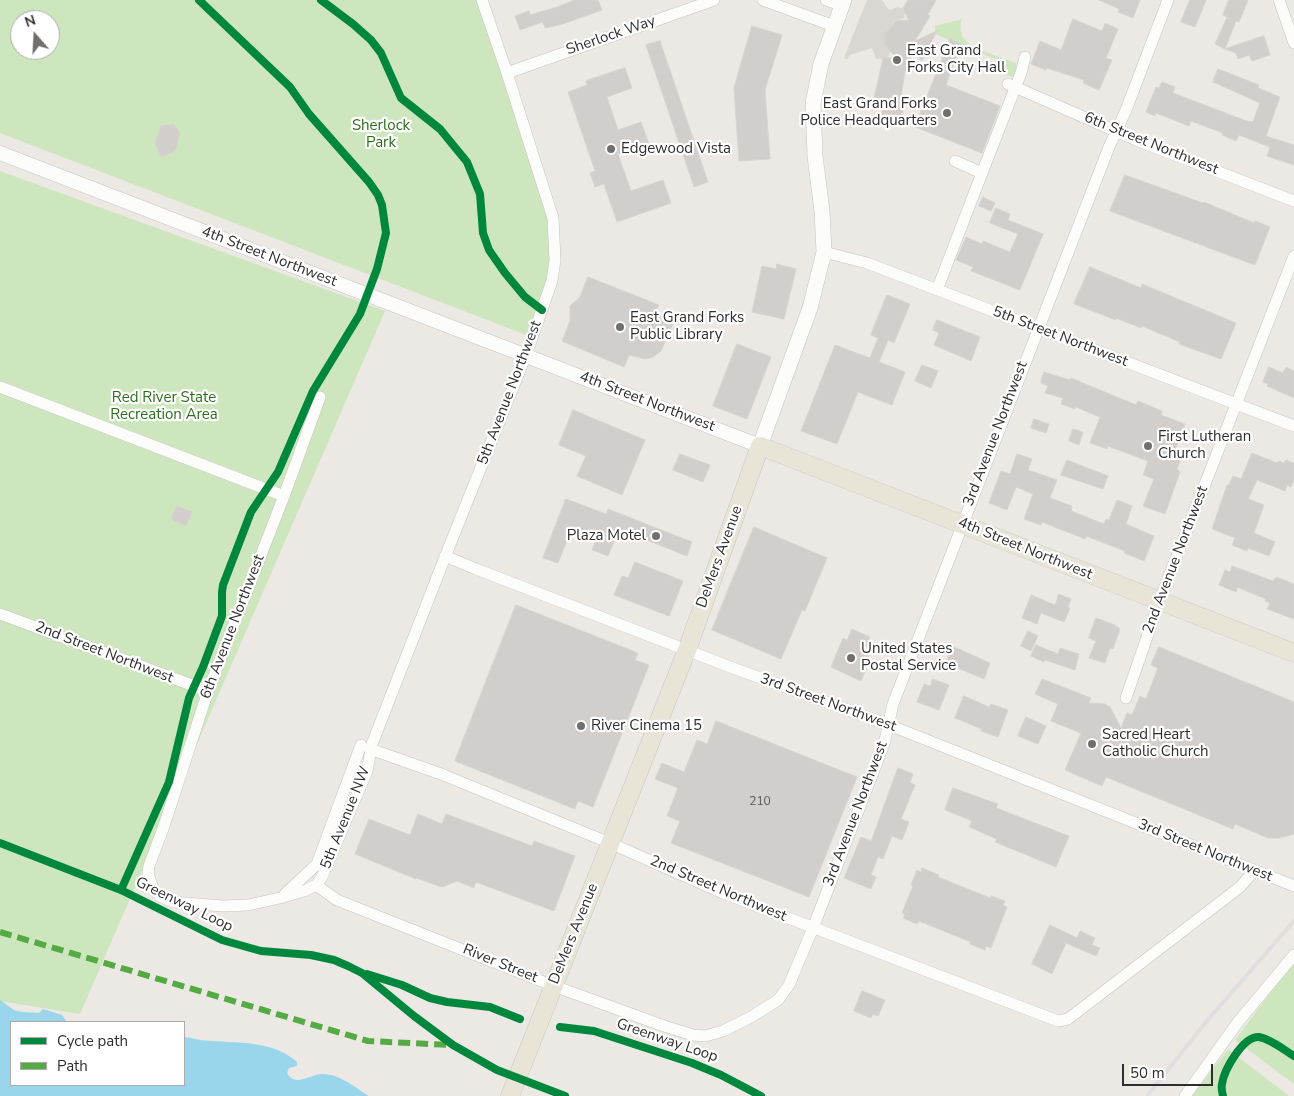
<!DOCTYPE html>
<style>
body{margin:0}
#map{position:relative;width:1294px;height:1096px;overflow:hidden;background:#ece8e4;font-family:"Nunito Sans",sans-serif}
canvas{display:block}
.legend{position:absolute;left:10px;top:1021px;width:175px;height:65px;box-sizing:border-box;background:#fff;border:1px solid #ababab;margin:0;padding:6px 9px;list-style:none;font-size:15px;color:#2e2e2e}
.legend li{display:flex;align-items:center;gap:10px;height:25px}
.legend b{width:25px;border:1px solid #ababab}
.north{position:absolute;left:10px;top:10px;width:50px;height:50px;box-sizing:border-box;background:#fff;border:1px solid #ababab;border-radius:50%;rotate:341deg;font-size:14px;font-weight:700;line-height:20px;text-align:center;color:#2e2e2e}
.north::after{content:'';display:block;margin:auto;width:18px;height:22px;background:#706f6e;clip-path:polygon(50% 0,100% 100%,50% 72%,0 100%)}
.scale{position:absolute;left:1122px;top:1064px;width:91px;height:22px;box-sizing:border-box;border:2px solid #2e2e2e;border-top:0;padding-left:6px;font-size:15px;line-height:18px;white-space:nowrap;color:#2e2e2e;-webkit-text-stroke:4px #fff;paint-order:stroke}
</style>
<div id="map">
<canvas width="1294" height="1096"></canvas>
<ul class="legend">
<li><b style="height:6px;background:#00873e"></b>Cycle path</li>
<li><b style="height:6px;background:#54ab44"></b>Path</li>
</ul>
<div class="north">N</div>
<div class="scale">50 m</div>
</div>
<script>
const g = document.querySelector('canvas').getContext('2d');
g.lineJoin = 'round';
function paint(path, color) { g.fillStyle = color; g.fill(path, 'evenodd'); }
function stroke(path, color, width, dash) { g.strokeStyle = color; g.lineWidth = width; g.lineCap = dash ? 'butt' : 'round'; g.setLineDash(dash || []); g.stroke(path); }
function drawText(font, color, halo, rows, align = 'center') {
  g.font = font + ' "Nunito Sans",sans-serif'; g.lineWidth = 4.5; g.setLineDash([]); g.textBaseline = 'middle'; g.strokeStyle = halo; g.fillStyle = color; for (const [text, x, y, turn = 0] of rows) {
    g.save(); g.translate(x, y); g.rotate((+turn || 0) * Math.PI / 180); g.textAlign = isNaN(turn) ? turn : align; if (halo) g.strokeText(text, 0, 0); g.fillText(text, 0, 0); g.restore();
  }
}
paint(new Path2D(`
 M0 0H479L553 218 555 260 529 336 0 133ZM20 20H50V50H20Z
 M962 19C959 27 960 36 967 42 975 50 1004 58 1016 63V69L1013 77 1000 72 997 68 1000 61 935 34V26Z
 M0 171 385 311 80 1014 0 1001Z
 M1294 961V1084L1235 1040Z
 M1228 1049 1289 1096H1192Z`), '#cee6be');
paint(new Path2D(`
 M867 0H882L889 10 898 7 903 9 905 13 904 18 895 21 885 33V44L890 49V53L887 58 876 59 872 48 850 55 847 59 844 58Z`), '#dad6d2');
paint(new Path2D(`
 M0 1000C5 1003 9 1007 14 1010 21 1013 32 1012 39 1013L43 1009 62 1015 67 1022H11V1085H184V1037C193 1038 202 1041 211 1041 241 1043 274 1041 297 1062V1066L289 1068 287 1073C295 1088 310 1074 322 1074 338 1073 356 1088 369 1096H0Z`), '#99d6ec');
const building = new Path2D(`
 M575 0H598L602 10 563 24 545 28 543 22 520 30 515 16 529 11 530 15 557 7Z
 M908 0H936L928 14 930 16 915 41 937 31 922 61 913 52 908 72 905 71 900 103 905 104 901 119 881 115 885 102 874 99 883 58 895 57 885 44V33L896 21 909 20 903 9Z
 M1099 0H1140L1133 18 1118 12 1119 9Z
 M1190 0H1206L1195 27 1181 22Z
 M1229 0H1248L1239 22 1236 21 1225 49 1215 44 1227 17 1223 15Z
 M1073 19 1102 31 1105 23 1118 29 1106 58 1112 60 1099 90 1083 83 1084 80 1047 68 1046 70 1031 64 1040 41 1061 50Z
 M752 26 782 35 765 90 770 159 739 161 734 88Z
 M1264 36 1270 55 1252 61 1249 55 1238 59 1236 53 1225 49Z
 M950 39 961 44 946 85 1000 106 982 153 915 127Z
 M660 41 708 182 694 187 646 45Z
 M625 68 632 88 607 97 618 130 641 122 649 144 618 154 631 191 663 180 671 203 617 222 604 184 595 187 590 173 595 171 568 92 587 85 586 81Z
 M1218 69 1259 85 1258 88 1280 97 1266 136 1294 145V165L1267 156 1270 147 1239 135 1236 141 1222 135 1223 133 1191 121 1189 126 1156 113 1155 116 1146 112 1156 87 1159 88 1162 82 1175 87 1173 93 1249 122 1250 121 1253 122 1260 103 1213 82Z
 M174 124 180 134 175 151 161 157 155 143 161 126Z
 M1125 175 1203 203 1204 202 1254 223 1255 221 1270 227 1255 265 1110 211Z
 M983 197 995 203 991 211 979 206Z
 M996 208 1010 214 1008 220 1043 234 1020 290 971 271 973 267 956 260 966 237 982 244 983 241 1010 252 1018 234 990 223Z
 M777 264 796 269 784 319 752 312 762 266 776 269Z
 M1090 267 1141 288 1142 284 1236 323 1221 359 1179 344 1180 342 1142 326 1141 328 1116 318V320L1074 304Z
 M588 277 659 305 655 313 674 321 661 351 653 357 645 359 629 355 624 367 562 341 570 321V306L580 297Z
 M887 295 910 304 894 343 888 340 879 362 905 372 892 405 858 392 837 444 801 431 835 345 870 358 878 338 871 335Z
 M937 320 980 337 971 361 934 345 939 333 933 330Z
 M737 344 771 357 747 419 713 406Z
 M922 365 938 371 931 388 915 381Z
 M1269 367 1283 373 1286 367 1294 371V398L1267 386 1268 384 1263 382Z
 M1044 372 1070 380 1071 378 1136 405 1138 401 1162 411 1161 415 1185 424 1174 453 1182 456 1177 469 1180 472 1165 514 1143 506 1154 479 1143 475 1148 461 1108 446 1107 449 1090 443 1100 417 1076 407 1075 409 1061 404 1063 398 1045 393 1048 386 1041 383Z
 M573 410 645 440 622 495 577 476 586 456 559 445Z
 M1034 419 1049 424 1046 433 1031 428Z
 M1073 429 1083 432 1079 445 1069 441Z
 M1252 453 1277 463 1278 461 1284 463 1286 460 1294 463V480L1291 487 1287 485 1285 491 1257 480 1248 499 1264 505 1254 533 1275 542 1269 556 1248 548 1247 551 1232 545 1235 538 1212 529 1227 485H1229L1233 476 1241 479Z
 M680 454 710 465 703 482 673 470Z
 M1017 454 1032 459 1028 470 1057 480 1050 498 1072 506 1071 511 1104 524 1106 519 1109 520 1117 500 1132 506 1126 524 1154 536 1144 561 1124 553 1125 551 1086 536 1085 539 1042 522 1041 525 1024 519 1033 494 1016 487 1007 510 989 503 1001 471 1010 474Z
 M1067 460 1108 476 1103 489 1061 475Z
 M566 499 606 514 608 509 692 542 687 556 619 529 608 556 592 550 597 538 572 528 558 563 543 558Z
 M177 506 192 512 186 526 171 519Z
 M754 527 827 558 805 611 802 610 781 659 712 630Z
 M635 562 683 581 669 616 614 595 622 576 628 578Z
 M1232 566 1273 581 1276 577 1294 584V619L1267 609 1270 603 1265 601 1266 599 1237 587 1236 592 1219 585 1225 570 1230 572Z
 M1059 594 1071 599 1068 607 1070 608 1064 622 1041 613 1037 624 1022 618 1031 595 1055 605Z
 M516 605 638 653 635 660 649 665 593 807 578 801 575 809 455 761Z
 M1096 618 1115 625 1120 629 1113 649 1110 648 1105 663 1089 658 1096 641 1089 638Z
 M852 629 870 637 865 649 870 652 865 664H868L861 681 831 667 843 638 847 640Z
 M1028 631 1038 636 1031 651 1021 646Z
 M1036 645 1058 654 1060 648 1079 654 1075 670 1045 660 1044 662 1031 656Z
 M952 646 990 663 984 679 946 663Z
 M1159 647 1294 702V834L1280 838H1268L1235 824 1233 829 1106 777 1102 786 1065 770 1081 733 1051 721 1058 704 1035 694 1042 679 1091 698 1088 703 1105 704 1110 707 1121 728 1127 713 1132 715 1140 696 1146 699 1158 668 1151 665Z
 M933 679 949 685 939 710 917 702 924 684 930 686Z
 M964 696 989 707 991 704 1008 710 998 737 981 731 982 729 955 718Z
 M1026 717 1046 726 1038 744 1018 736Z
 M716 721 857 777 809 897 671 843 680 821 667 816 678 788 655 779 662 763 684 772 697 740 707 744Z
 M898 768 913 774 910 783 915 785 901 819 909 822 902 840 892 836 883 859 878 857 871 875 876 877 871 889 844 878 861 837 871 841Z
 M953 788 998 804 996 808 1069 836 1056 867 995 842 997 839 969 827 972 821 945 810Z
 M418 814 442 824 446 814 532 846 534 841 575 856 554 911 476 882 474 888 457 881 442 887 416 878V879L355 854 369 819 410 835Z
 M922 868 939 875 938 877 990 898 991 896 1005 901 1003 905 1007 907 991 948 986 946 985 950 970 944 971 942 919 921 917 924 903 918 905 914 902 913 913 886 911 885 917 870 921 872Z
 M1050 925 1077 938 1080 931 1095 938 1092 945 1100 948 1096 956 1066 943 1052 974 1032 964Z
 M862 991 885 1000 878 1016 873 1014 871 1018 854 1011Z`);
paint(building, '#d1cecb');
stroke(building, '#d7d4d0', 1);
const minor = new Path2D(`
 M763 0 834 26
 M826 0 841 5
 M1279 0 1294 43
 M507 73 714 0
 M1008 84 1136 140 1294 201
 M955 161 982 173 1021 73 1025 57
 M824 252 867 263 1294 426
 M937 290 982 173
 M0 387 284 496
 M320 397 284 496 208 691 164 826 149 866 148 873 153 889 161 897 173 902 223 906 248 905 280 898 304 891 316 885 322 877 367 771 372 744 447 552 526 355 552 281 555 260 553 218 507 73 482 0
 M445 556 476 569 733 668 889 725 1294 886
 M0 614 208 691
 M1126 698 1159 602 1294 256
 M370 749 441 774 610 843 723 893 1058 1021 1068 1019 1240 887 1254 871
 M316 885 337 900 554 986 664 1026 693 1035 705 1036 723 1031 751 1017 778 1000 789 985 813 928 884 744 893 704 1109 147 1126 110 1168 0
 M285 894 317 864 361 745
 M1185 1096 1238 1022 1294 955`);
const tertiary = new Path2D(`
 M0 153 760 446`);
const secondary = new Path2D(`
 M760 446 810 308 824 252 822 211 815 156 813 103 821 64 844 0`);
const primary = new Path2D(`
 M510 1096 687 650 760 446 1294 653`);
stroke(minor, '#c5c4c5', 12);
stroke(tertiary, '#c5c4c5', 15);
stroke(secondary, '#c5c4c5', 16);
stroke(primary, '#c6c5c4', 19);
stroke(minor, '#fcfcfb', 11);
stroke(tertiary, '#fcfcfb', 14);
stroke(secondary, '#fcfcfb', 15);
stroke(primary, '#e8e4d6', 18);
stroke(new Path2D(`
 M1147 1096 1206 1022 1294 921`), '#dfdfe1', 4);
stroke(new Path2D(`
 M0 932 368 1041 451 1045`), '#54ab44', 6, [12, 6]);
stroke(new Path2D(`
 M321 0 353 24 371 40 381 53 401 98 440 129 467 162 480 194 483 233 489 250 505 273 525 297 542 310
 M0 843 121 890 222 940 261 951 311 955 334 960 348 966 362 973 414 1016 453 1045 497 1070 565 1096
 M121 890 169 782 189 698 203 667 222 616V592L223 585 251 512 278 472 313 391 360 314 377 269 386 233 382 205 378 195 369 182 309 114 290 87 199 0
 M367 974 402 985 430 998 447 1002 490 1007 520 1019
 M560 1027 594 1031 692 1063 721 1075 761 1096
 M1223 1096C1222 1092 1221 1088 1222 1084 1224 1070 1243 1036 1259 1037 1271 1039 1284 1050 1294 1056`), '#00873e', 8);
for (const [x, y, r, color] of [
 [897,60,5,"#706f6e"],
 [947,113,5,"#706f6e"],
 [611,149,5,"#706f6e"],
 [620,327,5,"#706f6e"],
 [1148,446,5,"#706f6e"],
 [656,536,5,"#706f6e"],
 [851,658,5,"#706f6e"],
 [581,726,5,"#706f6e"],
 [1092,744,5,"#706f6e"]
]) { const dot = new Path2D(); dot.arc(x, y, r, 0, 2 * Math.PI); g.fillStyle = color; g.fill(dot); stroke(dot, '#fff', 2); }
drawText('12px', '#585857', null, [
 ["210",760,802]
]);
drawText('15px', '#2e2e2e', '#fff', [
 ["Sherlock Way",611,36,-19],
 ["6th Street Northwest",1151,144,22],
 ["4th Street Northwest",269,257,21],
 ["5th Street Northwest",1060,337,21],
 ["5th Avenue Northwest",510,393,-69],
 ["4th Street Northwest",647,402,21],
 ["3rd Avenue Northwest",996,434,-69],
 ["4th Street Northwest",1025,549,22],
 ["DeMers Avenue",720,557,-70],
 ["2nd Avenue Northwest",1176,560,-69],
 ["6th Avenue Northwest",233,627,-69],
 ["2nd Street Northwest",104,653,21],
 ["3rd Street Northwest",828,703,20],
 ["3rd Avenue Northwest",856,814,-69],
 ["5th Avenue NW",346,818,-68],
 ["3rd Street Northwest",1205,851,22],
 ["2nd Street Northwest",718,889,23],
 ["Greenway Loop",184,905,26],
 ["DeMers Avenue",574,934,-68],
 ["River Street",500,964,22],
 ["Greenway Loop",667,1041,19]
]);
drawText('15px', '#2e2e2e', '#fff', [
 ["East Grand",907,51],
 ["Forks City Hall",907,68],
 ["East Grand Forks",937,104,"right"],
 ["Police Headquarters",937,121,"right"],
 ["Edgewood Vista",621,149],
 ["East Grand Forks",630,318],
 ["Public Library",630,335],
 ["First Lutheran",1158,437],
 ["Church",1158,454],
 ["Plaza Motel",646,536,"right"],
 ["United States",861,649],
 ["Postal Service",861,666],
 ["River Cinema 15",591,726],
 ["Sacred Heart",1102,735],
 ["Catholic Church",1102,752]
], 'left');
drawText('15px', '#2c6e1b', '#fff', [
 ["Sherlock",381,126],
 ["Park",381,143],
 ["Red River State",164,398],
 ["Recreation Area",164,415]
]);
</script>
